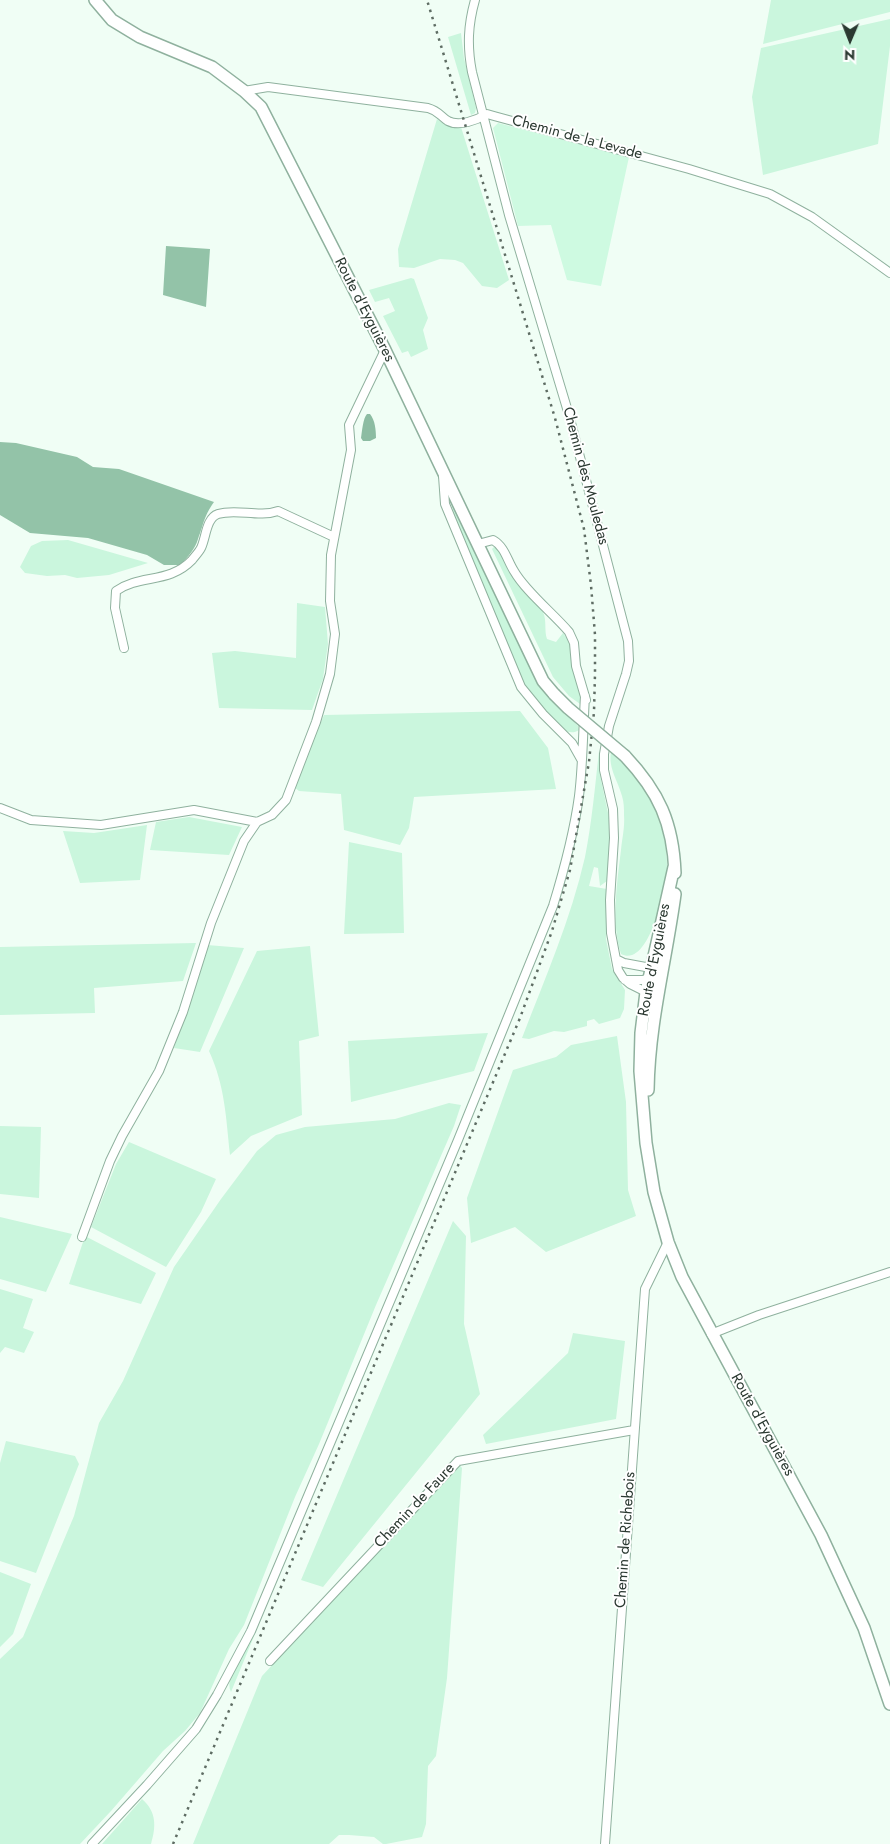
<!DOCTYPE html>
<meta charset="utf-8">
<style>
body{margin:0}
#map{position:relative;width:890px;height:1844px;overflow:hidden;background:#f0fef5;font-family:Jost,sans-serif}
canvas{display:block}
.north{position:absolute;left:825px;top:15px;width:50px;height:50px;-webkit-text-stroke:4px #fff;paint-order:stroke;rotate:181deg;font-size:14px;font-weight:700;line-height:20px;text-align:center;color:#2b3931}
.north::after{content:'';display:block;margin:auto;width:18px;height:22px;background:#2b3931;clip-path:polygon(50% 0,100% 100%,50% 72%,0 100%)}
</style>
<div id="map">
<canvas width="890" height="1844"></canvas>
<div class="north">N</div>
</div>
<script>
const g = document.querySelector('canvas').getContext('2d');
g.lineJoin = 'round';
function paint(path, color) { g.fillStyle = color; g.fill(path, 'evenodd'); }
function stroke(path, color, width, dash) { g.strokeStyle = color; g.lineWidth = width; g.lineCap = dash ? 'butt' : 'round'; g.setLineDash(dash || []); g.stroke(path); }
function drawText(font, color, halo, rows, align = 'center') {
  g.font = font + ' Jost,sans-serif'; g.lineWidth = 4; g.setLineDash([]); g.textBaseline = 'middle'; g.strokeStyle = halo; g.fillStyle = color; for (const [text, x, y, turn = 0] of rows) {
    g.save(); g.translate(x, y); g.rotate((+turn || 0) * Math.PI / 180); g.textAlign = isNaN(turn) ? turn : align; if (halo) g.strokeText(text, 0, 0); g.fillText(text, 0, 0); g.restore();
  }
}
paint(new Path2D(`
 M498 123 629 157 601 286 567 280 551 225 518 226 493 128Z`), '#cefae1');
paint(new Path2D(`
 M771 0H890V12L763 44Z
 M890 19V46L878 144 763 175 752 97 761 48Z
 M461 33 464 58 476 108 475 113 471 115 448 37Z
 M437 119 446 125 461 127 509 280 497 288 482 286 463 263 455 260 440 259 414 268 399 267 398 249Z
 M411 278 414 279 428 318 423 330 428 349 411 357 408 351 402 353 383 316 395 311 389 298 375 302 369 290Z
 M450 499 553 700 578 726 579 730C560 743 532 697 524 684L454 514Z
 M68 540 148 563 109 575 77 578 65 575 47 576 25 573 20 567 31 546 42 541Z
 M494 547C503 550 504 562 508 570 517 587 535 596 543 612 547 620 544 631 547 639L556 642 563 633 570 642 571 658 580 688V704L569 696 553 677 492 549Z
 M297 603 325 607 328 644 323 679 312 710 219 708 212 653 235 651 296 658Z
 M520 711 548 748 556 789 414 797 409 828 400 845 344 830 341 794 299 791 294 787 324 715Z
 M599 751 601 780 611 827 607 881 600 886 598 868 594 867 589 886 607 889 606 939 612 969 625 990 624 1009 620 1018 599 1024 594 1019 587 1021V1026L564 1032 554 1031 529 1039 522 1038C545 978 571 919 585 857 592 822 595 786 599 751Z
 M611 752C632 771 651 792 659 820 664 834 667 850 667 865 667 884 650 969 621 954 611 922 617 883 621 850 622 839 625 827 624 815 624 809 624 802 622 796 618 781 608 768 611 752Z
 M189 817 242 827 229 855 150 850 156 822Z
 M147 825 140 880 80 883 63 831 94 833Z
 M349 842 402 853 404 933 344 934Z
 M196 943 183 981 94 988 95 1013 0 1015V947Z
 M207 945 244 948 200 1052 174 1048Z
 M310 946 319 1036 299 1041 302 1115 251 1136 230 1155C226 1117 225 1086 209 1051L257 951Z
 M488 1033 474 1071 351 1102 348 1041Z
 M617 1036 626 1102 628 1190 636 1216 546 1252 515 1227 471 1243 467 1198 513 1070 556 1057 571 1045Z
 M449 1103 461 1105 454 1126 376 1305 319 1444 295 1497 244 1625 229 1649 200 1713 185 1731 163 1751 111 1811 80 1844H0V1659L23 1637 74 1516 99 1423 123 1381 174 1267 221 1199 257 1151 276 1135 305 1127 395 1119Z
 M0 1126 41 1127 39 1198 0 1194Z
 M129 1142 216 1179 201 1212 166 1267 91 1227 116 1164Z
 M0 1217 72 1234 46 1292 0 1279Z
 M453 1221 466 1236 464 1324 480 1394 323 1587 301 1580Z
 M85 1236 156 1273 141 1304 69 1284Z
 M0 1289 33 1299 23 1328 34 1332 24 1353 5 1347 0 1353Z
 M573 1333 625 1341 616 1419 486 1444 483 1435 568 1353Z
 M6 1441 75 1456 79 1464 36 1573 0 1561V1463Z
 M459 1464 462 1468 447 1678 436 1756 428 1766 426 1824 422 1837 386 1844H383L374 1837 349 1835H339L329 1844H193L262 1676Z
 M0 1572 31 1584 13 1634 0 1647Z
 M257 1629 231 1692C223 1676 248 1644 257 1629Z
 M142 1799C157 1812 156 1827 151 1844H102Z`), '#caf6dd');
paint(new Path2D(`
 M166 246 210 249 206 307 163 295Z
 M0 442 16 443 77 457 93 467 119 469 214 502C204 516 204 523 198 539 195 549 188 557 180 565H164L147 555 88 538 30 533 0 515Z`), '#93c3a8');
paint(new Path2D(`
 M367 414H370C375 420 376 430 376 438L370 441H363L361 438C362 432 363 418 367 414Z`), '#8cbca2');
const minor = new Path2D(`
 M475 0C468 25 467 46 472 72L509 215 569 415 628 641 629 661 626 674 609 726 604 754V770L613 809 614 838 610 900 611 933 618 970 623 978 630 984 646 992
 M244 91 268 87 428 108C439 111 440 116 448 121 459 127 477 120 487 114L494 116 689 169 770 194 812 217 890 273
 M443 476 445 504 521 687 543 714 572 743 581 759
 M478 544 493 540C505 547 507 560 514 571 526 592 553 613 569 632L574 643 576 666 586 700
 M124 648 115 608 116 591C140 574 169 584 192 560 195 556 199 552 201 548 206 538 206 518 218 514 237 508 258 518 278 511L334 537
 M0 808 31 820 101 825 194 810 257 822 272 815 286 800 316 722 330 674 335 634 330 601 331 555 351 450 349 425 385 350
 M616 959 624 963 651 968 654 972 652 999
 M625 980H643L652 977
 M82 1237 110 1161 122 1136 159 1071 183 1012 211 923 244 841 257 822
 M711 1334 759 1315 890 1272
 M270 1661 458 1461 634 1430
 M92 1844 147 1785 196 1729 217 1695 251 1631 458 1140 553 906C564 870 574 833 579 796 583 763 583 729 585 696
 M605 1844 645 1289 668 1242`);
const secondary = new Path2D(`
 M95 0 112 20 140 37 212 67 244 91 261 107 385 350 543 681 554 694
 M625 756C659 792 673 823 675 873
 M674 867 646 992 641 1033 640 1071 646 1143 654 1192 668 1242 682 1277 821 1535 864 1628 890 1704
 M648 1090C649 1022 666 961 675 894`);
stroke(minor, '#8fb19e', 10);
stroke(secondary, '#8fb19e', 14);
stroke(minor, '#fff', 8);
stroke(secondary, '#fff', 11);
stroke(new Path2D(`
 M173 1844 520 1018 552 931 570 870 589 762 594 712 595 674V635L591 585 584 529 555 418 427 0`), '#5e6c63', 2.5, [2.5, 5]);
const secondaryBridge = new Path2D(`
 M554 694 568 708 625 756`);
stroke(secondaryBridge, '#8fb19e', 14, []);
stroke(secondaryBridge, '#fff', 11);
drawText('15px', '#2b3931', '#fff', [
 ["Chemin de la Levade",577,138,15],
 ["Route d'Eyguières",364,310,63],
 ["Chemin des Mouledas",585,476,75],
 ["Route d'Eyguières",655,960,-79],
 ["Route d'Eyguières",762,1425,61],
 ["Chemin de Faure",415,1506,-47],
 ["Chemin de Richebois",626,1540,-86]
]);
</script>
